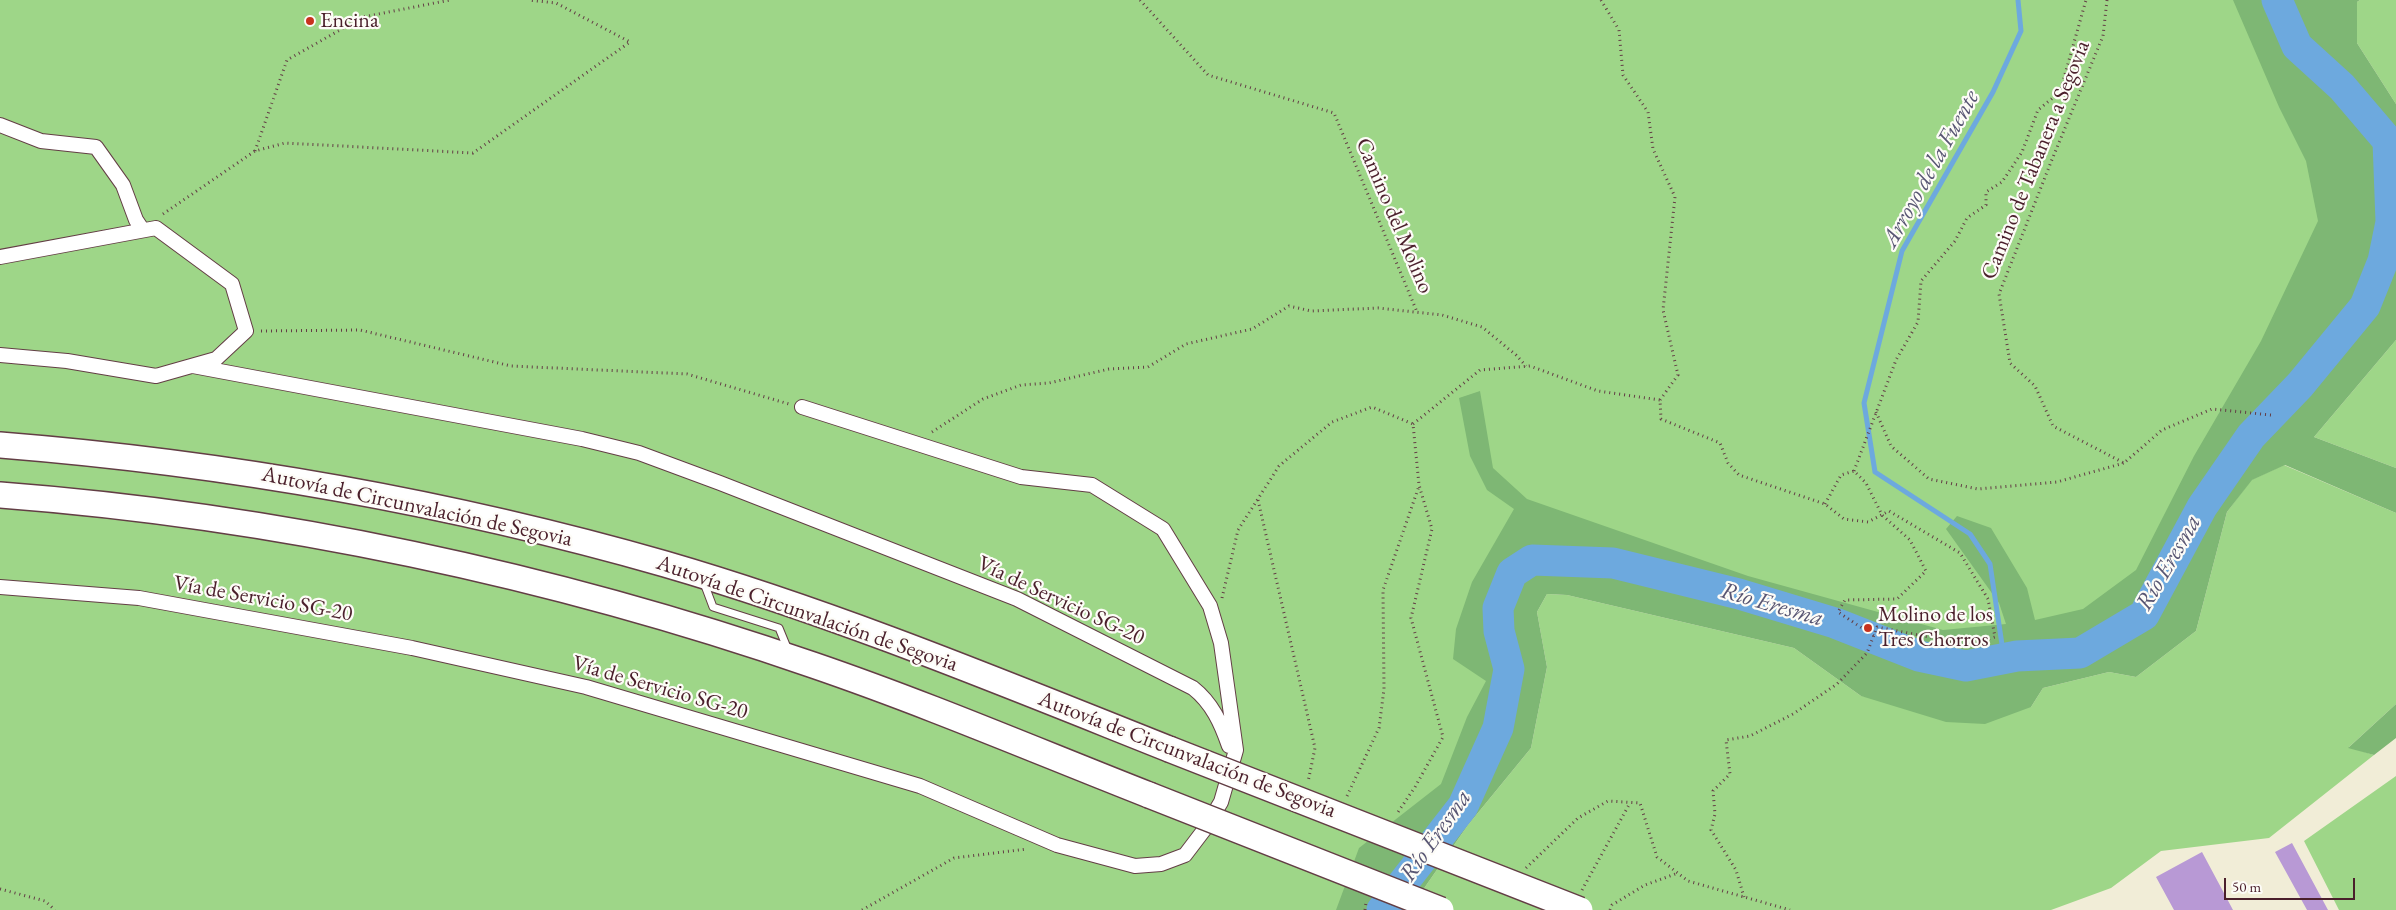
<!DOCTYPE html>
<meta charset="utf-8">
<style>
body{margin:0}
#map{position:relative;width:2396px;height:910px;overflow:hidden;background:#f1edd7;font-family:"EB Garamond",serif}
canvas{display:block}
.scale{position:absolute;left:2224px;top:878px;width:131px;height:22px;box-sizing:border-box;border:2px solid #4a1f2b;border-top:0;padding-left:6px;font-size:15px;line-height:18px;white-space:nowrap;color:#4a1f2b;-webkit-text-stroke:4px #fdfcf7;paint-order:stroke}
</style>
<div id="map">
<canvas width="2396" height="910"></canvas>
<div class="scale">50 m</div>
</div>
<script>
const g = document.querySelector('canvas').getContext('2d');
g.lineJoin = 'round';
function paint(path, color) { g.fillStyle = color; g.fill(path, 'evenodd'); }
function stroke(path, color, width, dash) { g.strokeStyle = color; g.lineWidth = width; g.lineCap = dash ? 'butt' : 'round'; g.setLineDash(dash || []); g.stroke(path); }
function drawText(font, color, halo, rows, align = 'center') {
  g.font = font + ' "EB Garamond",serif'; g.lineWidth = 4.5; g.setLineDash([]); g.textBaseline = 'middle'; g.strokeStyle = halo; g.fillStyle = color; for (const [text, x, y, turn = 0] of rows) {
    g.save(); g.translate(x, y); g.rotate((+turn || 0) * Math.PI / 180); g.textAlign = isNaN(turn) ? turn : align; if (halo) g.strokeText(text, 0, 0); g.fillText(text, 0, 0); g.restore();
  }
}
paint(new Path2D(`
 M0 0H2277L2388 141 2144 615 2017 656 1532 560 1509 669 1382 910H0Z
 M2360 0H2396V104L2357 43V2Z
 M2396 340V468L2314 437Z
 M2284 465 2396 513V704L2349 747 2374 755 2269 838 2161 851 2111 888 2051 910H1409L1468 825 1531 748 1547 667 1537 612 1547 594 1567 595 1794 648 1861 696 2031 707 2043 688 2109 672 2136 677 2196 631 2227 512 2251 480Z
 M2396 776V910H2339L2304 841Z`), '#9ed688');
paint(new Path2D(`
 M2233 0H2360L2357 2V43L2396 104V340L2314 437 2396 468V513L2285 465 2252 480 2227 512 2196 631 2136 677 2109 672 2043 688 2031 707 1985 724 1946 722 1861 696 1794 648 1567 595 1547 594 1537 612 1547 667 1531 748 1468 825 1409 910H1336L1359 848 1441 784 1467 717 1486 681 1453 659 1456 629 1472 582 1514 509 1487 490 1470 456 1459 398 1480 391 1493 468 1527 499 1748 576 1943 630 2006 624 1999 603 1946 529 1957 516 1991 528 2027 588 2035 620 2083 609 2136 570 2194 456 2261 341 2318 221 2306 161 2279 107Z
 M2396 704V738L2374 755 2348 748Z`), '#7eb774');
stroke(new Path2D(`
 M2004 658 1990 564 1970 534 1875 472 1864 403 1902 251 1993 92 2021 31 2018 0`), '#6da9de', 5);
stroke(new Path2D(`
 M1382 910 1463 806 1498 728 1509 669 1499 631 1498 608 1512 573 1532 560 1613 563 1739 594 1835 623 1919 656 1966 666 2017 656 2080 653 2144 615 2202 507 2251 436 2300 385 2365 306 2383 261 2391 222 2388 141 2342 87 2297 46 2277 0`), '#6da9de', 31);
paint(new Path2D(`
 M2292 843 2328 910H2307L2275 852Z
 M2202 852 2233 910H2174L2156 877Z`), '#b899d5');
const service = new Path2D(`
 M704 583 713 607 779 628 788 650`);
const minor = new Path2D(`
 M0 125 41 141 96 147 123 185 136 220 142 229
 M0 257 156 228 232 284 246 331 216 359 156 376 67 361 0 355
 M193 366 582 439 639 453 720 483 1017 599 1193 688C1212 703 1221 723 1229 746
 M0 587 139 598 412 648 586 687 920 786 1057 845 1135 866 1161 864 1185 855 1204 830 1221 802 1236 750 1221 643 1210 606 1163 529 1092 485 1021 477 802 407`);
const motorway = new Path2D(`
 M0 445C226 463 448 502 665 564 837 614 1003 683 1169 749
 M0 495C276 516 552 575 813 665 927 704 1037 751 1149 795`);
stroke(service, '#633e45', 9);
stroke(minor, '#633e45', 16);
stroke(motorway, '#633e45', 28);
stroke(new Path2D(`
 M1140 0 1208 75 1334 113 1417 312
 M1601 0 1619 30 1623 75 1648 112 1653 149 1675 197 1663 310 1678 375 1660 400
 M2107 0 2103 36 2051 162 1999 294 2010 363 2035 386 2053 426 2124 463 2162 430 2212 409 2271 415
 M255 151 287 60 363 17 450 0
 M163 214 255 151 285 143 473 153 630 42 556 3 528 0
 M261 331 360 330 511 366 687 374 789 404
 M1876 412 1891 446 1929 479 1978 489 2057 482 2124 463
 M1413 424 1480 370 1530 366 1598 391 1660 400 1661 419 1720 443 1728 463 1739 475 1825 504 1844 519 1868 522 1889 511 1960 553 1988 599 1995 637 1970 645 1877 627 1867 653 1837 684 1793 714 1750 736 1726 740 1730 774 1713 791 1715 814 1711 830 1736 870 1744 897
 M932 432 983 399 1021 385 1049 383 1109 369 1148 367 1186 344 1252 329 1289 306 1311 311 1378 308 1442 315 1482 327 1516 355 1526 366
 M1854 471 1896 360 1918 322 1921 281 1955 241 1967 218 1986 205V192L2002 182 2022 152 2038 110 2060 92 2086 0
 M1258 500 1315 748 1308 782
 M1825 504 1841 475 1854 471 1866 483 1882 515 1910 540 1926 571 1897 599 1845 600 1838 612 1874 636
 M1222 598 1238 530 1279 466 1332 422 1372 407 1413 424 1419 485 1432 529 1411 618 1443 737 1415 787 1396 815
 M1347 796 1379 728 1384 689 1383 590 1419 486
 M1526 868 1578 818 1608 801 1640 803 1657 857 1688 881 1790 910
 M0 889 45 901 55 910
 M1582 890 1630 803
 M862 910 954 858 1027 849
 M1365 910 1366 902
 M1610 910 1612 905 1645 885 1678 873`), '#633e45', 3, [1, 4]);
stroke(service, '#fff', 7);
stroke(minor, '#fff', 14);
stroke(motorway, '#fff', 25);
const motorwayBridge = new Path2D(`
 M1169 749 1580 910
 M1149 795 1441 910`);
stroke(motorwayBridge, '#633e45', 28, []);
stroke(motorwayBridge, '#fff', 25);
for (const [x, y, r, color] of [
 [310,21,5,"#c8321e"],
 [1868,628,5,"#c8321e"]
]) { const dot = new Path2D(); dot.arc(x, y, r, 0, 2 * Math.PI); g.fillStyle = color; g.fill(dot); stroke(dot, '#fdfcf7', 2); }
drawText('22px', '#4a1f2b', '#fdfcf7', [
 ["Encina",320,21],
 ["Molino de los",1878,615],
 ["Tres Chorros",1878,640]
], 'left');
drawText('22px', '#4a1f2b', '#fdfcf7', [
 ["Camino de Tabanera a Segovia",2036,160,-68],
 ["Camino del Molino",1394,216,67],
 ["Autovía de Circunvalación de Segovia",417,507,12],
 ["Vía de Servicio SG-20",263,599,10],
 ["Vía de Servicio SG-20",1061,601,25],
 ["Autovía de Circunvalación de Segovia",807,614,19],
 ["Vía de Servicio SG-20",660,688,16],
 ["Autovía de Circunvalación de Segovia",1187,755,21]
]);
drawText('italic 24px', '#585673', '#fdfcf7', [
 ["Arroyo de la Fuente",1931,169,-61],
 ["Río Eresma",2169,563,-60],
 ["Río Eresma",1772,605,16],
 ["Río Eresma",1436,836,-55]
]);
</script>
